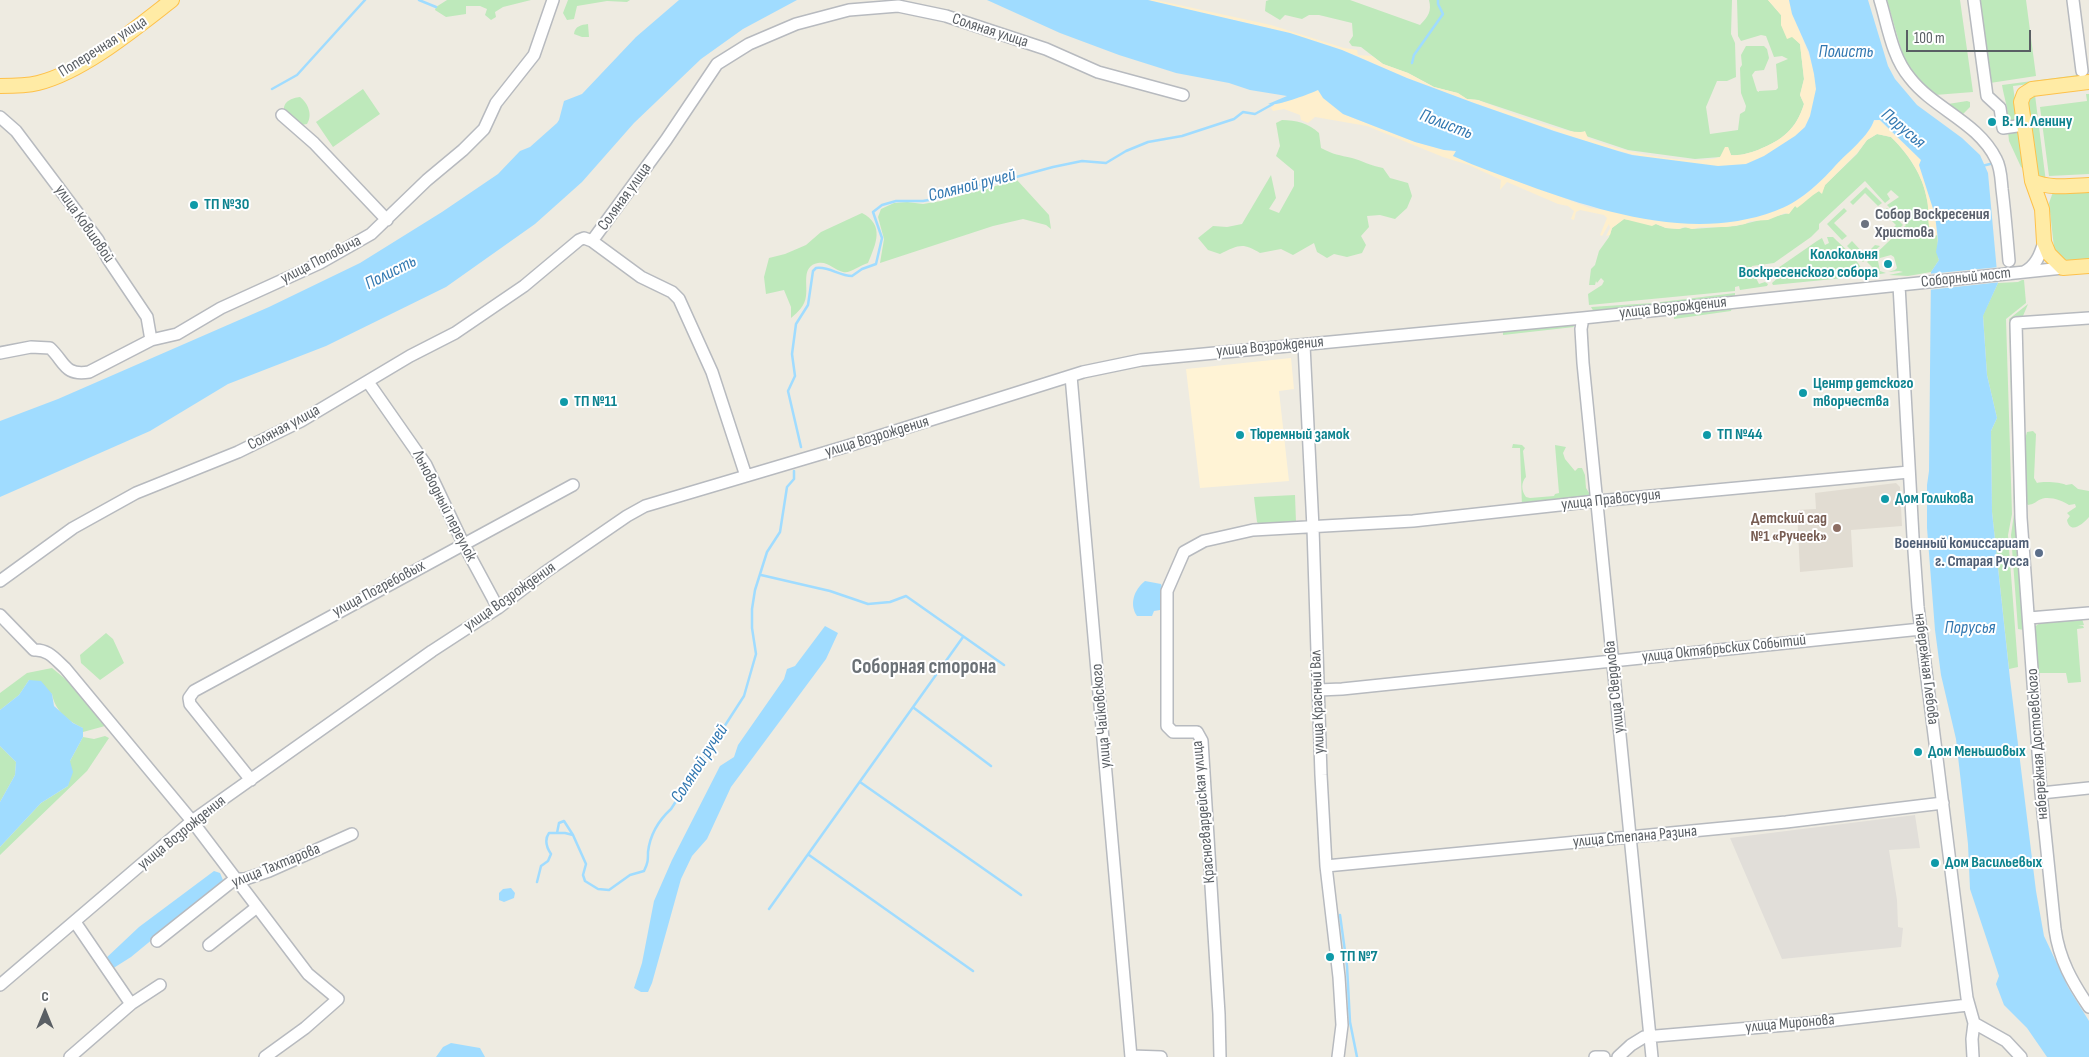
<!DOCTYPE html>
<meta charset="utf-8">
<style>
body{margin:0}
#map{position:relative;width:2089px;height:1057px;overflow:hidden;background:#eeebe1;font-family:"Sofia Sans Condensed",sans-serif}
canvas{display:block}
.north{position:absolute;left:20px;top:987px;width:50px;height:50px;-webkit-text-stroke:4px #fff;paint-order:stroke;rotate:0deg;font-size:14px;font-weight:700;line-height:20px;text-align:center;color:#5a5f64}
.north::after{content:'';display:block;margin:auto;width:18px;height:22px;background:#5a5f64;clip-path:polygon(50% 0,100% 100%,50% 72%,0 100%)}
.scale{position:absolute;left:1906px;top:30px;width:125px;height:22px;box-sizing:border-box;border:2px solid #5a5f64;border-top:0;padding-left:6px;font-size:15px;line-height:18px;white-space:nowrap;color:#5a5f64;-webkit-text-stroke:4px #fff;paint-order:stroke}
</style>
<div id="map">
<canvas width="2089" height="1057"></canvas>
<div class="north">С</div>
<div class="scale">100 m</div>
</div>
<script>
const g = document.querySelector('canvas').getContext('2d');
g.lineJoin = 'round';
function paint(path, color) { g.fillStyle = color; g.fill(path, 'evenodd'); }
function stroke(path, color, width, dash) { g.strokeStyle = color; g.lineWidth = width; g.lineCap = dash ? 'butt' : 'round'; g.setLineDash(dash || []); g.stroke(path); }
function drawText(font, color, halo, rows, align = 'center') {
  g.font = font + ' "Sofia Sans Condensed",sans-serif'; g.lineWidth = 4; g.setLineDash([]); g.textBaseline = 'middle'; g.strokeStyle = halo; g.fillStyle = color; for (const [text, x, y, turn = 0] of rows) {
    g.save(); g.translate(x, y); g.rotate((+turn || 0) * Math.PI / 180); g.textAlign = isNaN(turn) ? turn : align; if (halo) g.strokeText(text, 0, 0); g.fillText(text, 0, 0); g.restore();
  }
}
paint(new Path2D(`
 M1291 358 1294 389 1279 391 1289 481 1200 488 1186 369Z`), '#fff3d5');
paint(new Path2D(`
 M1915 815 1920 848 1889 850 1897 900 1898 927 1903 928 1901 947 1782 959 1730 838Z`), '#e1ded9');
paint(new Path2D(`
 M1896 483 1900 487 1902 526 1851 530 1853 567 1800 572 1797 510 1816 509 1815 493Z`), '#e1dcd2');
paint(new Path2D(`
 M447 0H531L503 7 495 12 496 17 491 20 485 15 487 9 480 6H466V14L446 17 435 10 436 7Z
 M568 0H630L627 2 607 1 577 6 574 19 567 20 563 13Z
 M1269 0H1350L1420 25C1428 17 1432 11 1429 0H1732L1731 34 1735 43 1736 77 1727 81H1717L1706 107 1710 134 1738 130 1740 114 1745 111 1746 106 1741 93 1740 68 1742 65 1741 55 1746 46H1764L1767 49 1769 58 1764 70 1755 71 1752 75 1757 91 1759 92V91L1776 90 1778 88 1776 64 1788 59 1782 56 1774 57 1766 36 1761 35 1741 41 1738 36 1737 0H1768L1781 15V25L1800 44 1804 79 1800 95 1804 104C1796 130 1782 140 1758 150 1749 153 1741 156 1731 155L1728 147 1720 157 1695 159 1628 150 1478 100 1467 99 1457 93 1434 87 1408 73 1383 64 1361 47 1352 46 1349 42 1353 36 1352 23 1319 15H1309L1302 19 1285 15 1280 20 1265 11 1266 1Z
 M1887 0H1960L1973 92 1935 95 1920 82 1905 63Z
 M1980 0H2026L2036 76 1990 83Z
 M588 24 589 37H582L574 34C575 26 581 25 588 24Z
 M2078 75 2079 78 2013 86 2018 122 2008 123C2009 110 2004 98 2002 85Z
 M363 89 380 114 333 147 316 122Z
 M2086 94H2089V174L2049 176 2040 107 2087 101Z
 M2035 95 2038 119 2029 120 2027 102 2030 97Z
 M300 97C308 103 313 115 307 124L301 125 284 111C283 101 292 98 300 97Z
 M1967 101 1970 102V107L1961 116 1948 104Z
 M1282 120C1296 120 1308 123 1319 133L1321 148C1334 155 1339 155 1352 158 1363 161 1371 166 1383 168L1390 178 1408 183 1412 196 1407 208 1395 219 1380 215 1367 216 1369 227 1361 236 1366 245 1362 253 1347 257 1334 254 1327 258 1317 252 1314 243 1293 255 1281 249 1260 253C1243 242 1238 245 1220 254L1208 250 1198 238 1213 226 1227 227 1242 224 1271 175 1276 198 1269 209 1279 213 1294 186V171L1276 156 1280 146 1276 123Z
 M2039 127 2046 182 2038 178 2030 128Z
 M2019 129 2024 169 2021 167 2009 141 2008 131Z
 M1877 134 1891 137C1908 154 1923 175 1927 199 1930 214 1926 222 1934 236L1937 235C1939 244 1936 251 1939 260L1931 272 1908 276 1889 275 1903 272 1899 271 1888 272 1895 270 1897 268 1894 257 1891 255 1880 258 1878 261 1880 271 1886 273 1875 275V270L1867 262 1906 225 1887 205 1899 197 1891 190 1887 194 1890 199 1885 203 1865 181 1819 224V229L1811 237 1774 263 1752 266 1751 268 1759 284 1765 282 1768 284 1767 286 1740 290 1739 286 1735 287V291L1589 305 1588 294 1602 285 1604 281 1601 278 1597 283 1596 281 1595 285H1589L1591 269 1595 265 1599 251 1609 237 1612 228 1624 219 1656 224 1666 228 1679 229 1687 227 1692 229 1736 226 1789 213 1795 206 1815 193 1819 191 1821 193 1825 185 1857 154 1867 140Z
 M1017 180 1049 215 1051 229 1046 225 1023 219 993 226 880 263 884 239 878 217 881 209 894 203 907 202 923 204 941 201Z
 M1866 187 1882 203 1878 206 1865 193 1853 205 1850 202Z
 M2089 189V261L2065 262 2055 256 2049 203 2053 192Z
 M1844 208 1847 211 1834 223 1847 236 1842 240 1827 224Z
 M1887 208 1903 225 1887 240 1884 237 1896 225 1883 212Z
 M862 213C885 225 876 244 868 263 860 265 850 274 843 272 834 270 828 261 818 263 801 266 808 285 806 296 805 306 798 312 791 318V307L784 290 766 294 764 277 769 258 785 254 806 245 821 232Z
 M1827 237H1833C1842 246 1862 262 1864 276L1773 285 1772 283 1780 276 1778 268 1817 241 1822 238 1825 245 1829 243Z
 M1852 241 1865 255 1875 245 1880 246 1863 262 1847 246Z
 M2022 280H2024L2026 303 2006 319 2012 514 2008 535 2018 667 2009 669 1992 512 1991 431 1997 418 1987 375 1983 315 1998 283 2018 282Z
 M1735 293V296L1594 312 1591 307 1653 303Z
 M2028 304 2023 316 2011 319 2015 468 2024 630 2018 629 2011 535 2014 514 2009 319Z
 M1732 307 1731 311 1674 319V313Z
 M1572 324 1574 327 1503 335V330Z
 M2033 431 2036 434 2034 478 2037 483C2043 481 2061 482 2066 485L2072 484 2078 489 2089 491V517C2083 524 2070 535 2067 520L2070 516 2067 513 2076 507 2075 504 2069 505C2062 500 2047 495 2039 500 2034 503 2034 504 2028 505L2023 501 2022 450 2027 432Z
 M1513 444 1522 445 1525 448 1523 451 1526 477C1521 482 1521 491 1526 497L1530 498 1554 496 1555 494 1559 493 1555 445 1566 447 1563 453 1565 459 1575 471 1578 468H1582L1585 475 1586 488 1591 496 1522 507 1520 448H1512Z
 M1295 495 1296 522 1259 524 1257 522 1254 497Z
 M2082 619 2084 625 2078 626H2083L2084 628 2077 629 2081 682 2068 683 2066 673H2038L2034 627 2042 622Z
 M106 633 113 639 124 663 100 680 81 663 80 655Z
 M52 668 69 682 105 726 83 732V728C68 721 55 711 52 694L29 680 19 695 0 710V693L27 673Z
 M105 736 109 738 87 771 0 855V847L41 803 68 786 70 761 83 737 94 739Z
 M0 746 16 762 15 775 0 802Z`), '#bee9bb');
paint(new Path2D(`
 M1148 0H1156L1271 25 1344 48 1357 50 1358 55 1372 56 1383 64 1408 73 1434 87 1458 93 1467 99 1478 100C1496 107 1571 138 1585 131L1588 138C1617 151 1690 167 1720 157L1725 147H1728L1731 155C1741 156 1749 153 1758 150 1782 140 1796 130 1804 104L1800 95 1804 79 1800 44 1792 37 1787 39 1781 25V15L1768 0H1789C1798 40 1834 83 1805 126 1795 141 1763 159 1746 164 1724 170 1698 165 1676 161 1661 159 1645 158 1631 154 1590 144 1551 129 1512 116 1477 104 1441 92 1406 78 1385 69 1364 58 1342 50 1279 27 1213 17 1148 0Z
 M1319 89 1343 114 1415 142 1444 150 1457 152 1460 159 1590 208 1722 223C1753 219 1780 212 1806 194 1821 183 1834 166 1847 153 1857 144 1870 133 1874 121L1879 120 1921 160 1935 216 1937 235 1934 236C1925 225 1930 213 1927 200 1923 175 1908 153 1891 137L1877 134 1867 140 1857 153 1825 185 1822 194 1819 191C1811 196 1804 203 1797 208L1795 206 1789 214 1785 213 1768 220 1750 221 1745 224 1726 227H1701L1692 229 1684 227 1679 229 1666 228 1656 224 1652 226 1624 219 1612 228 1610 235 1606 236 1610 228 1609 224 1602 236 1600 235 1607 218 1604 215 1580 210 1576 212 1574 220 1571 219 1574 211 1568 206 1558 204 1507 182 1500 190 1501 180 1469 165 1443 157 1367 126 1315 117 1308 123 1301 120 1300 115 1284 109 1273 111 1271 108C1282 98 1304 96 1319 89Z`), '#feefcd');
paint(new Path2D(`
 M679 0H797L743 29 701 59 634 123 582 182 535 224 446 287 326 346 228 384 150 431 0 497V421L58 399 269 307 360 263 442 212 498 174 520 151 530 147 557 123 559 120 564 101 582 94 636 37Z
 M987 0H1148L1290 33 1342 50 1407 78 1474 103 1554 131 1618 151 1632 155 1718 166 1746 164 1764 156 1795 136 1805 127 1810 116 1816 89 1814 74 1809 52 1792 14 1789 0H1868L1888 66 1895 79 1917 105 1962 138 1980 155 1988 173 1998 283 1983 316 1987 375 1997 418 1991 431 1992 512 2010 679 2036 891 2044 936 2068 987 2089 1021V1057H2047L2027 1028 2004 1005 1996 984 1999 976 1970 889 1968 844 1956 739 1941 675 1935 630 1927 528V485L1929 471 1931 272 1939 260 1936 252 1938 240 1935 215 1919 165 1921 160 1880 120H1874C1870 135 1846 154 1835 166 1819 184 1798 203 1775 211 1695 241 1604 213 1527 185 1503 176 1477 167 1453 156L1456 151 1444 150 1415 142 1343 114 1323 98 1318 90C1309 94 1276 107 1268 104L1287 96 1250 90 1229 83 1176 73 1119 55 1060 33Z
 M1145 581 1161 584 1163 590 1160 610 1154 611 1152 616H1137C1129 604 1134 590 1145 581Z
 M825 626 838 633 826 659 731 787 707 839 692 856 681 879 652 983 648 992H641L634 988 642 963 654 901 672 860 720 766 734 757 738 745 784 679 787 669 795 666Z
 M29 680 41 681 52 694 54 706 73 723 83 728V737L70 761 73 772 68 786 41 803 0 847V802L15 775 16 762 0 746V710L19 695Z
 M214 871 220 873 223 880 216 887 131 957 112 969 104 960 139 927Z
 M511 888 515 893 514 898 504 902 499 900V893L503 889Z
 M451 1043 480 1048 485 1057H436L443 1047Z`), '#a0dcff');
paint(new Path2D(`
 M2000 267 2001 282 1928 290V274Z`), '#eeebe1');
stroke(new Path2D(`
 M419 0 436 7
 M1412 63 1414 55 1443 14 1438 4V0
 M272 89 297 75 365 0
 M1982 166 1990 164
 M801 447 788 391 795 376 792 354 796 324 808 305 813 271 816 268C829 266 839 276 852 276L862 269 876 264 882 238 873 212 882 205 896 201H923L940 198 958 188 994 183 1053 167 1082 161 1106 163 1126 151 1148 142 1182 136 1234 119 1243 112 1255 114 1273 104
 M761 575 830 591 868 604 890 602 906 596 1004 665
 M914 708 991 766
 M860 782 1021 895
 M557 833 559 823 564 821 573 835
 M809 855 973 971
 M537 882 541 866 548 861 551 854C547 848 544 840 549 833H565L573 835 586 864 583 875 585 881 598 889 609 890 630 875 644 871C648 863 648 860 648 852 650 835 659 820 671 809L744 696 756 654 752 628V609L755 590 767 552 780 532 787 487 794 479V471
 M769 909 963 637
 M1340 915 1347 966 1350 1022 1357 1057`), '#a0dcff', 2.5);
const minor = new Path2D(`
 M1880 0C1888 26 1892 57 1910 78 1934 109 1978 122 1996 159 2001 168 2001 179 2002 189 2005 213 2007 237 2009 261
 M1974 0 1987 96 2000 108 2003 128 2024 125
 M2073 0 2082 71
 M282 115 314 143 387 220
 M0 117 16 131 98 240 108 259 147 317 151 340
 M592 241 641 277 672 292 679 299 712 372 746 476
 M2024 272C2036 266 2040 255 2044 242
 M1899 285 1913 537 1918 607 1967 998 1974 1023 2006 1041 2021 1057
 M1583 318 1581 329 1583 363 1652 1057
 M2089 318 2016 323 2021 518 2041 793 2055 929C2059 959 2072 982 2089 1007
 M1304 345 1313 528 1321 775 1326 866 1339 977 1342 1025 1338 1057
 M0 353 31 347 50 348C65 362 64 376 89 372L151 340 177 334 221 308 320 263 371 234 427 180 463 150 484 129 496 103 534 55 553 0
 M1071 376 1131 1057
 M368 382 426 465 463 543 498 608
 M0 581 73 528 136 493 238 452 301 421 410 356 455 333 524 286 579 240 584 238 592 241 666 140 717 64 749 44 796 24 849 10 898 6 946 16 1046 49 1098 72 1183 95
 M0 615 34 650C48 649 55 659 65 668L192 821 308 974 338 999 305 1028 265 1057
 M2029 618 2089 613
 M1318 690 1342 689 1921 629
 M251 780 190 704 189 698 194 691 573 485
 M2041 793 2089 788
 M1326 866 1786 822 1943 803
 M157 941 235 879H245L269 871 352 834
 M209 945 257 907
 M0 985 192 821 432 651 498 608 544 573 627 516 645 506 854 444 1083 372 1141 360 1583 318 2063 268
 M131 1004 160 985
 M1131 1056 1161 1057
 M70 1057 131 1004 75 922
 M1220 1057 1219 1014 1202 741 1197 732H1173L1167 726V591L1184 552 1204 541 1253 530 1413 521 1587 502 1909 472
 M1595 1057H1604
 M1618 1057 1631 1045 1644 1037 1810 1023 1968 1005
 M1973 1057 1972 1039 1974 1023`);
const major = new Path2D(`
 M2089 82 2032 89 2024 94 2021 102 2032 181 2042 209 2044 242 2049 254 2063 268 2089 266
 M0 86C13 86 26 86 38 83 83 72 136 28 172 0
 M2032 181C2050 189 2070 186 2089 185`);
stroke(minor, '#b7babf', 14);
stroke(major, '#fec14a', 16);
stroke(minor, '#fff', 11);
stroke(major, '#ffeba5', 14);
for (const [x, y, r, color] of [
 [1992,122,5,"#0f9aa8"],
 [194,205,5,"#0f9aa8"],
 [1865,224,5,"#6b7280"],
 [1888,264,5,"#0f9aa8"],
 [1803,393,5,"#0f9aa8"],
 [564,402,5,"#0f9aa8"],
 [1240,435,5,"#0f9aa8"],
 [1707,435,5,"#0f9aa8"],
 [1885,499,5,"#0f9aa8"],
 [1837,528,5,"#8d6e63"],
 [2039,553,5,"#5c6f8a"],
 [1918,752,5,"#0f9aa8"],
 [1935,863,5,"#0f9aa8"],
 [1330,957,5,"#0f9aa8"]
]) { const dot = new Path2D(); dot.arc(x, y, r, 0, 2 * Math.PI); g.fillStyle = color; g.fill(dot); stroke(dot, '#fff', 2); }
drawText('16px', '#5a5f64', '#fff', [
 ["Соляная улица",990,31,18],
 ["Поперечная улица",103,47,-32],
 ["Соляная улица",625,197,-54],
 ["улица Ковшовой",84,224,55],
 ["улица Поповича",321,260,-27],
 ["Соборный мост",1966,278,-6],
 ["улица Возрождения",1673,308,-6],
 ["улица Возрождения",1270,347,-5],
 ["Соляная улица",284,428,-28],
 ["улица Возрождения",877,437,-17],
 ["улица Правосудия",1611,500,-6],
 ["Льноводный переулок",444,506,63],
 ["улица Погребовых",379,589,-28],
 ["улица Возрождения",510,597,-35],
 ["улица Октябрьских Событий",1724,649,-6],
 ["набережная Глебова",1926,669,83],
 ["улица Свердлова",1615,687,-96],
 ["улица Красный Вал",1318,702,-92],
 ["улица Чайковского",1102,716,-95],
 ["набережная Достоевского",2038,744,-94],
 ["Красногвардейская улица",1204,812,-95],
 ["улица Возрождения",182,833,-39],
 ["улица Степана Разина",1635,837,-5],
 ["улица Тахтарова",276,866,-22],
 ["улица Миронова",1790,1024,-5]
]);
drawText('bold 16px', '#0d838f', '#fff', [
 ["В. И. Ленину",2002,122],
 ["ТП №30",204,205],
 ["Колокольня",1878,255,"right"],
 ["Воскресенского собора",1878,273,"right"],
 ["Центр детского",1813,384],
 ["творчества",1813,402],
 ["ТП №11",574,402],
 ["Тюремный замок",1250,435],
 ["ТП №44",1717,435],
 ["Дом Голикова",1895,499],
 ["Дом Меньшовых",1928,752],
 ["Дом Васильевых",1945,863],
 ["ТП №7",1340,957]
], 'left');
drawText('bold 16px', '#5b616d', '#fff', [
 ["Собор Воскресения",1875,215],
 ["Христова",1875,233]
], 'left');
drawText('bold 16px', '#785e54', '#fff', [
 ["Детский сад",1827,519],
 ["№1 «Ручеек»",1827,537]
], 'right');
drawText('bold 16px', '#4e5e75', '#fff', [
 ["Военный комиссариат",2029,544],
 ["г. Старая Русса",2029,562]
], 'right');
drawText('italic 18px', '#3278b1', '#fff', [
 ["Полисть",1846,52],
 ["Полисть",1446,125,21],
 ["Порусья",1903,129,40],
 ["Соляной ручей",972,186,-14],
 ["Полисть",391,273,-27],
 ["Порусья",1970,628],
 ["Соляной ручей",700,764,-57]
]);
drawText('bold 21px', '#6b7176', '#fff', [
 ["Соборная сторона",924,668]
]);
</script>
